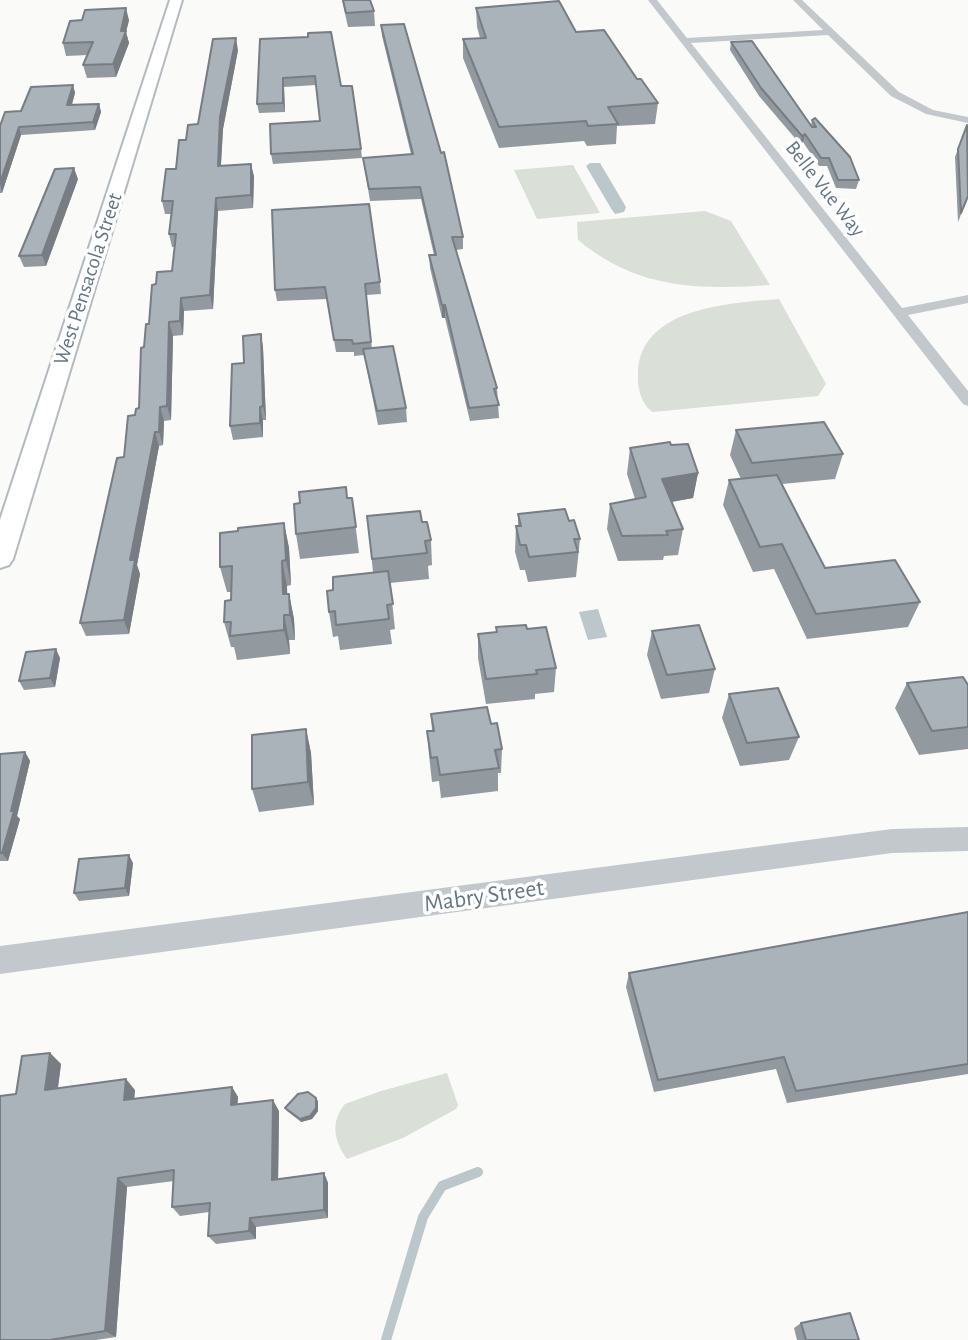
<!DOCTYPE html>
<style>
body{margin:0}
canvas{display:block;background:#fafaf8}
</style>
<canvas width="968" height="1340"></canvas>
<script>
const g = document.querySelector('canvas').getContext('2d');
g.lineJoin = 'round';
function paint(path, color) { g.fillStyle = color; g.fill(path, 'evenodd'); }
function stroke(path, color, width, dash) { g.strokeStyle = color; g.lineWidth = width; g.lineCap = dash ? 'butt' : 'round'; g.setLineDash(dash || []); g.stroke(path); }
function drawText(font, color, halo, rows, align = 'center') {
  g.font = font + ' "Alegreya Sans",sans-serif'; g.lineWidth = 7; g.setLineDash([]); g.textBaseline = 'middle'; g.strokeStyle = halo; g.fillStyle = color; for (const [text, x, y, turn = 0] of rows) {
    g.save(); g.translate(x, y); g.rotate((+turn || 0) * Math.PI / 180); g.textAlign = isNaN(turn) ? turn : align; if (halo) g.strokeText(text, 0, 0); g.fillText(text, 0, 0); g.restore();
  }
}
paint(new Path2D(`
 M573 165 600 213 537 219 514 170Z
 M705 211 731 221 770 285C698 290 637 289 578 240L577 222Z
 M779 299 826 384 818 396 653 412C641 405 637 386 638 373 640 307 731 303 779 299Z
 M447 1073 458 1105 456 1109 403 1138 347 1159C334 1141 330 1122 345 1104L381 1091Z`), '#dadfd7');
paint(new Path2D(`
 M590 163H600L626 207 624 212 615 214 612 210 586 166Z
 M598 609 607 637 588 640 579 612Z`), '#bbc7cb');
stroke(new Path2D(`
 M386 1340 423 1217 442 1186 478 1172`), '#bbc7cb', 10);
const secondary = new Path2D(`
 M170 0H182L13 559 9 565 0 568V520Z`);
stroke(secondary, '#b3babf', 4);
paint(new Path2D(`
 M648 0H657L687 38 823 30 793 0H802L899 92 933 110 968 117V123L926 114 891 96 828 35 691 43 902 308 968 295V303L908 315 968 391V406L963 404Z`), '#c3c8cc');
paint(new Path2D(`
 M968 827V851L892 853 0 974V946L892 829Z`), '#c3c8cc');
paint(secondary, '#fff');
paint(new Path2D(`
 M342 0H370L374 11 375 26 348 27Z
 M476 8 576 32 637 79 658 103 655 124 617 126 616 144 587 146 584 141 499 148 463 58V39L480 38 477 27Z
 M129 20 126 32 129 43 116 77 87 78 83 65 88 55 66 56 63 43Z
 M381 25 463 237V249L456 250 497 388 499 418 470 421 445 318H442L430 268 429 255H434L421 199 370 201 363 158 411 154 382 36Z
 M260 39 341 86 361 149 362 158 273 164 271 154 320 121 316 85 284 87 285 112 259 113 257 104Z
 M731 42 811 126 812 120 859 180 856 189 836 188 827 166H819L803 142 800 144 759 96 730 50Z
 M238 50 223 129 221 166 254 176 253 208 218 211 213 309 184 311 183 335 173 336 171 420 164 421 163 445 159 446 137 565 140 574 129 634 86 636 80 623 135 415 139 408 144 347 156 284 172 271 175 247H172L169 234 172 214H165L162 201 176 169 198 124Z
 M73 85 75 93 72 105 99 104 101 112 95 130 21 135 2 193H0V126L21 111Z
 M958 149 968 197 958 222 955 157Z
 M78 179 46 266 24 267 19 256Z
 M380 282 381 294 366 295 372 349 406 408 407 422 378 425 364 355 354 356V352H336L327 299 277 301 275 290Z
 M261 334 263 348 266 420H263V437L233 440 230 426Z
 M736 430 843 454 835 479 782 484 825 568 920 602 908 627 807 639 774 569 753 572 723 505 729 480 741 479 730 455Z
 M671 445 698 473 693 498 672 502 683 529 678 555 664 556 663 560 618 561 607 529 610 504 635 499 627 474 630 448Z
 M348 498H352L359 553 300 559 296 534Z
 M518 514 569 521 580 539 576 577 528 582 525 570H520L515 552 516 526H518Z
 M367 516 422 522 431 540 432 565 428 566 429 579 390 583 395 629 390 630 392 644 340 650 338 636 333 637 329 612 333 590 373 572Z
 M284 523 289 548 291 585 287 586V594H289L294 619 295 640H289L290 654 237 660 234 647H231L224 622 231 600V592H227L220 567 238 531Z
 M496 627 527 629 556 668 554 692 535 694V699L486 704 478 658V634L496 632Z
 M652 631 715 669 709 693 661 699 647 655Z
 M60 658 55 687 24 690 19 681Z
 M907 683 968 685V749L919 755 895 708Z
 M729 694 799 737 789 760 740 766 722 718Z
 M431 714 491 724 502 749 501 773H498V791L441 798 439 781 432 782 429 755 427 731H432Z
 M306 729 311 753 314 805 259 812 252 789Z
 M25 752 30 761 17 816 20 819 8 861H0V754Z
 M133 863 129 896 79 901 74 893Z
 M968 912V1074L787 1103 776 1069 654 1092 626 987 629 973Z
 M50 1053 61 1064 58 1088 135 1090 134 1099 232 1087 238 1097 237 1104 279 1111 278 1179 324 1173 328 1183V1218L256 1227V1239L216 1244 208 1236 209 1212 180 1216 172 1207 174 1181 127 1187 116 1337 96 1340H0L16 1094Z
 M318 1101V1111L312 1119 301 1122 287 1111 285 1108Z
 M801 1323 859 1340H797L794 1328Z`), '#929a9f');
paint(new Path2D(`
 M126 8 129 20 126 32 129 43 116 77 113 64Z
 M236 38 238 50 223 129 220 178 218 166 220 117Z
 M283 78 284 87 285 112 283 103Z
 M73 85 75 93 69 113 67 105Z
 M99 104 101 112 95 130 93 122Z
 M19 127 21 135 2 193 0 183Z
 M805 134 803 142 800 144 802 136Z
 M251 164 254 176 253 208 251 195Z
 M74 168 78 179 46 266 42 255Z
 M216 198 218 211 213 309 210 295Z
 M181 298 184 311 183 335 180 321Z
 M442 305H445V318H442Z
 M169 322 173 336 171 420 167 406Z
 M261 334 263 348 266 420 263 406Z
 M160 407 164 421 163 445 159 432Z
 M260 407 263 420V437L260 423Z
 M155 432 159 446 137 565 140 574 129 634 124 620 130 560Z
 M698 473 693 498 658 504 662 479Z
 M284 523 289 548 291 585 286 560Z
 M282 561 287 586 288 615 283 594Z
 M289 594 294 619 295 640 290 615Z
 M284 615 289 640 290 654 284 630Z
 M56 649 60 658 55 687 50 678Z
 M306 729 311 753 314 805 308 782Z
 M25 752 30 761 17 816 20 819 8 861 2 853Z
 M129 855 133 863 129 896 125 888Z
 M50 1053 61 1064 56 1101 45 1090Z
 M126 1079 135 1090 133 1110 124 1100Z
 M232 1087 238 1097 237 1116 231 1105Z
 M316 1098 318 1101V1111L312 1119 301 1122 300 1119Z
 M273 1100 279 1111 278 1189 272 1180Z
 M324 1173 328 1183V1218L324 1210Z
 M118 1178 127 1187 116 1337 105 1331Z
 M250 1218 256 1227V1239L249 1231Z`), '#777d82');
const building = new Path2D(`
 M343 0H370L374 11 346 13Z
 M559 1 576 32 604 30 637 79H641L658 103 608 107 618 124 588 126 586 121 499 127 463 39 486 38 476 8Z
 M126 8 121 31H126L113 64 83 65 93 42 63 43 70 21 82 20 85 10Z
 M404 24 441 153 444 152 463 237H452L497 388 494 389 499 405 469 408 445 305H442L429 255H436L420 187 369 189 363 158 413 154 381 25Z
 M331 32 341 86H352L361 149 271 154 270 124 320 121 315 76 283 78V103L257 104 260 39 308 37V33Z
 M236 38 220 117 218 166 251 164V195L216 198 210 295 181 298 180 321 169 322 167 406 160 407 159 432H155L130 560H135L124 620 80 623 117 458 124 457 128 416 135 415 136 409 139 408 141 348 144 347 146 324H149L152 285 156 284 157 272 172 271 176 234H169L173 201H162L166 169H176L179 140H186L188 125 198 124 213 39Z
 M752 41 812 127H816L812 120 815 118 850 157 859 180H838L829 158H821L805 134 802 136 761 88 731 42Z
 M73 85 67 105 99 104 93 122 19 127 0 183V126L5 112 21 111 31 87Z
 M967 125 968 196 961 213 958 149Z
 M74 168 42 255 19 256 55 169Z
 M369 204 380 282 365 284 371 342 353 344 352 340H334L325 287 275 290 272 210Z
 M261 334 263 406 260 407V423L230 426 232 364 244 363 243 336Z
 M393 346 406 408 377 411 363 349Z
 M824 422 843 454 752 463 736 430Z
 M670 442 671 445 688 444 698 473 662 479 683 529 666 531 668 535 622 536 610 504 646 497 630 448Z
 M777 475 825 568 895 560 920 602 816 614 782 544 760 547 729 480Z
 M346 487 347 498H352L356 527 296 534 294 504 300 503 299 492Z
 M565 509 569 521 574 520 580 539H574L578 552 529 557 526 545H520L516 526H521L518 514Z
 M420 511 422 522H427L431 540 425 541 427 553 372 559 367 516Z
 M284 523 286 560 282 561 283 594H289L290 615H284V630L230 636 231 622H224L225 601 231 600 232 566 220 567V533L238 531V528Z
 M388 571 393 604 387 605 389 619 336 625 335 611 329 612 327 591 333 590V577Z
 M526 625 527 629 546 627 556 668 536 670 537 674 486 679 478 634 497 632 496 627Z
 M699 625 715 669 667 675 652 631Z
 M56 649 50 678 19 681 26 652Z
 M963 677 968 685V727L932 731 907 683Z
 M778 688 799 737 747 743 729 694Z
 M487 707 491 724 497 723 502 749 495 750 499 768 440 775 437 757 431 758 427 731H434L431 714Z
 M306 729 308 782 252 789V735Z
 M25 752 11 811H14L2 853H0V754Z
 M129 855 125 888 74 893 79 859Z
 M968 912V1064L796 1091 784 1057 658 1080 629 973Z
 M50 1053 45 1090 126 1079 124 1100 232 1087 231 1105 273 1100 272 1180 324 1173V1210L250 1218 249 1231 208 1236 210 1203 172 1207 174 1170 118 1178 105 1331 50 1340H0V1096L16 1094 22 1056Z
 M308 1092 316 1098V1108L310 1116 300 1119 285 1108 298 1094Z
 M850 1313 859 1340H806L801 1323Z`);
paint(building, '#aab3b9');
stroke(building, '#777d82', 2);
drawText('21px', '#657683', '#fff', [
 ["Belle Vue Way",825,189,52],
 ["West Pensacola Street",88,279,-72]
]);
drawText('24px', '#657683', '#fff', [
 ["Mabry Street",484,896,-8]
]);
</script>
